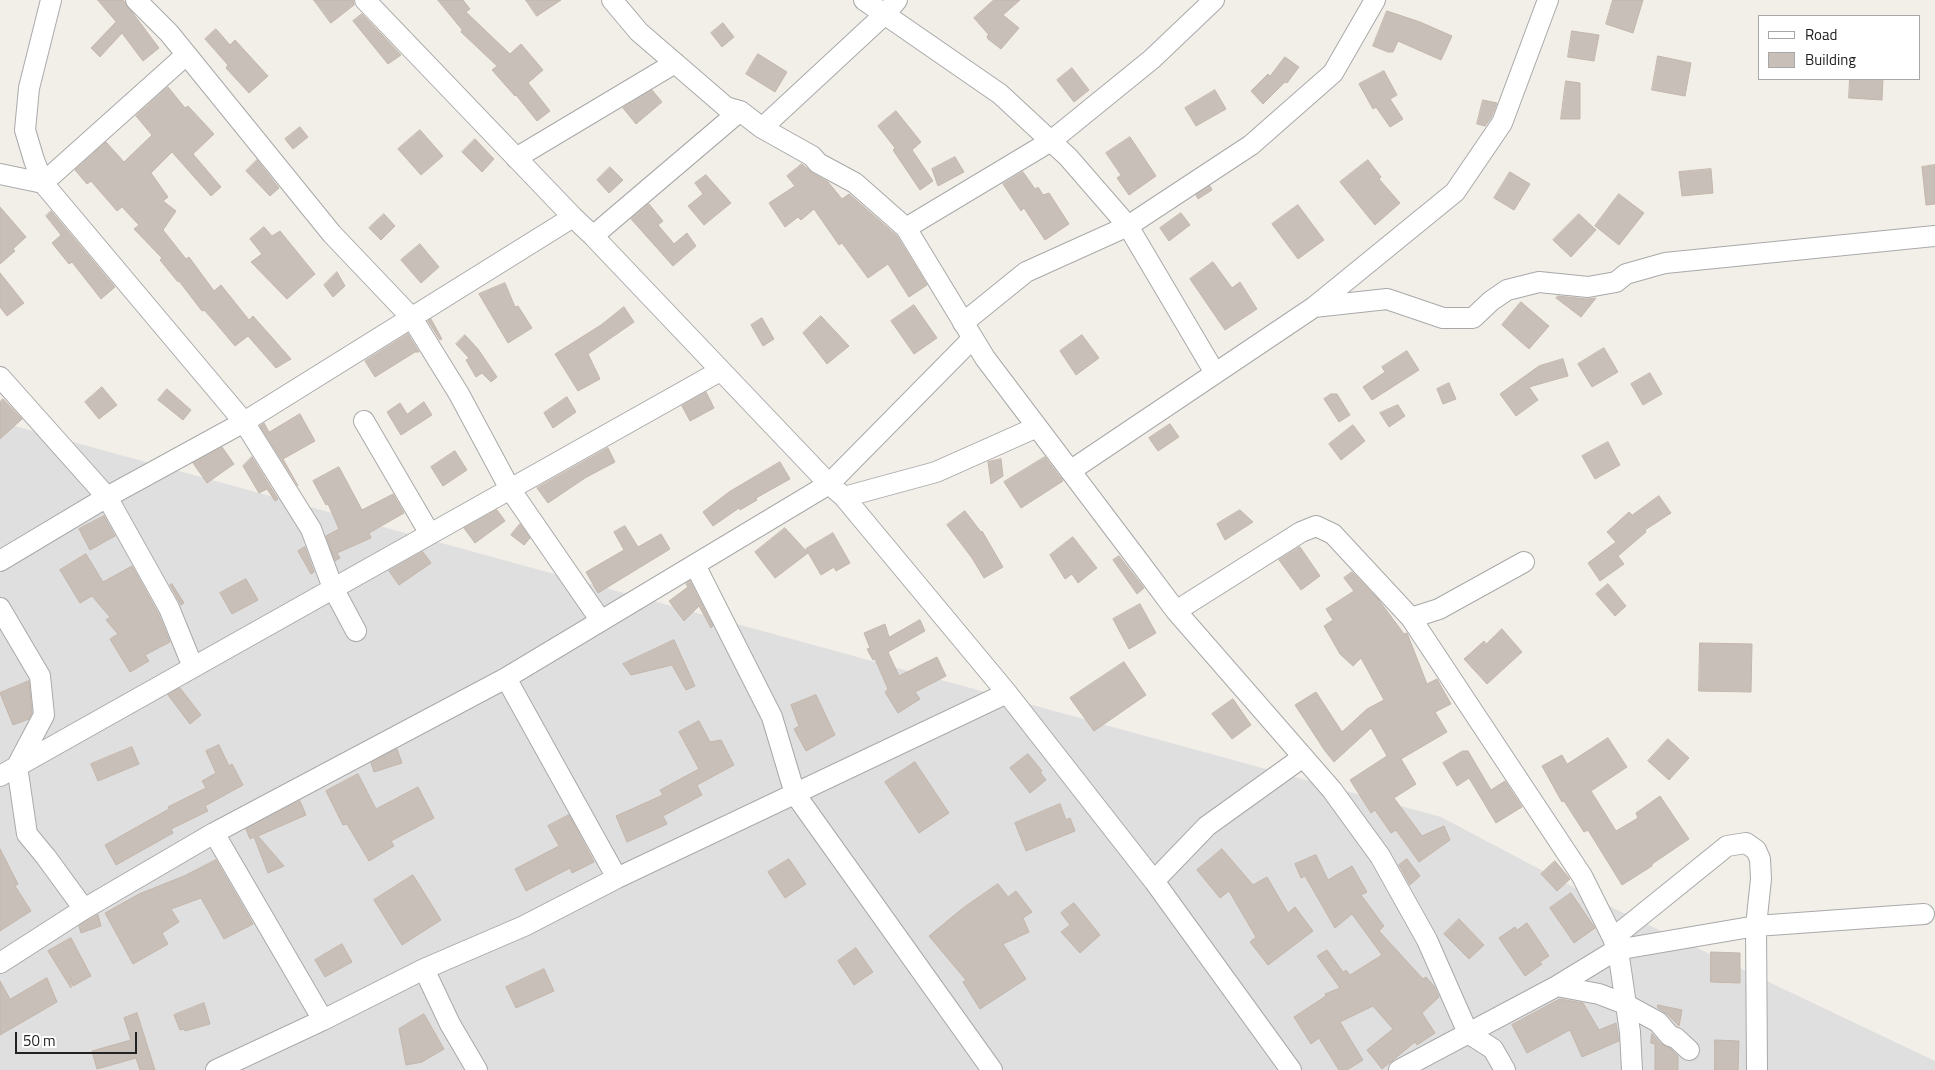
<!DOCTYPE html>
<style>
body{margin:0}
#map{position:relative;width:1935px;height:1070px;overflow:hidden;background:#f2efe9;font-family:"Titillium Web",sans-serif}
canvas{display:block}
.legend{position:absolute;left:1758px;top:15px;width:162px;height:65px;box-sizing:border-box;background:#fff;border:1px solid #a7a7a7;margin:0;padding:6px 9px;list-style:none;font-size:15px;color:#222}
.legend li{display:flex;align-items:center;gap:10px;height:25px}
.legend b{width:25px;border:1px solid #a7a7a7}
.scale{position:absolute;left:15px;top:1032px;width:122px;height:22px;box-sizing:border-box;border:2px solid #222;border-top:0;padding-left:6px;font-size:15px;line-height:18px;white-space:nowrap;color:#222;-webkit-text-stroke:4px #fff;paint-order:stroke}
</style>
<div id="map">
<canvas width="1935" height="1070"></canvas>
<ul class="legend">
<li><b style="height:6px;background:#fff"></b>Road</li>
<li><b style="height:14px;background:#c7bfb8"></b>Building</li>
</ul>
<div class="scale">50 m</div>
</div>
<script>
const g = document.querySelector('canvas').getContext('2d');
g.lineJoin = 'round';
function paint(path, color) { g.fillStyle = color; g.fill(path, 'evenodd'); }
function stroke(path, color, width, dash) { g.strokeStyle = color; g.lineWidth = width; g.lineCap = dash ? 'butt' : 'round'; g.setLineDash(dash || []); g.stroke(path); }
paint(new Path2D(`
 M0 422 1441 817 1613 908 1935 1061V1070H0Z`), '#e0dfdf');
const building = new Path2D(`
 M98 0H123L159 48 143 61 122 33 100 57 91 48 116 22Z
 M314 0H353L354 5 331 23Z
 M438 0H463L470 9 466 12 510 54 521 44 543 70 528 83 550 111 537 121 516 95 515 96 492 70 497 66 461 32 462 30Z
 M526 0H561L537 16Z
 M994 0H1020L1003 15 1019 28 1001 49 988 39 987 36 989 35 974 18Z
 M1613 0H1643L1633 33 1606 24Z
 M1387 11 1420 22 1452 36 1441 60 1398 41 1393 52H1388L1373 46Z
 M362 14 401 55 388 64 353 21Z
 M723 23 734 37 722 47 711 33Z
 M216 29 230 45 235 40 268 76 249 93 226 68 228 65 205 39Z
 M1572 31 1599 35 1594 61 1568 57Z
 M758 54 787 72 775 92 746 74Z
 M1658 56 1691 63 1685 96 1652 90Z
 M1285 57 1299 67 1287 83 1285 82 1263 104 1251 91 1268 74 1270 76Z
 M1072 68 1089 90 1074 102 1057 80Z
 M1384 71 1397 95 1390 99 1403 119 1390 127 1376 107 1373 109 1359 84Z
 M1850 79H1883L1882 100 1849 98Z
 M1566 81 1580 83V119H1561Z
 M168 87 185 108 188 106 214 134 193 154 221 187 211 196 172 152 151 173 168 197 163 201 176 211 163 230 186 259 189 257 214 291 221 285 249 320 253 316 291 359 276 368 248 336 235 346 214 321 204 310 202 311 179 281 178 282 160 260 162 258 134 229 139 225 122 207 117 211 91 181 87 184 75 170 106 142 124 162 152 135 136 116Z
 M652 90 662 102 636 124 623 108Z
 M1215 90 1226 109 1196 126 1185 108Z
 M1483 100 1497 103 1491 118 1485 126 1477 124Z
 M896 111 921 142 912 150 933 181 920 190 893 150 895 148 878 126Z
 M300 127 308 137 293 149 285 139Z
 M420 130 443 156 421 175 398 149Z
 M1130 137 1156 176 1129 195 1117 178 1121 175 1106 153Z
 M475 139 494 159 482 172 462 152Z
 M955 157 964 172 938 186 932 169Z
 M257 160 279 188 270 196 246 171Z
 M1368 160 1381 177 1379 179 1400 203 1375 225 1340 182Z
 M802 164 812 173 828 182 842 199 849 194 897 236 927 285 909 297 888 264 868 278 842 243 839 245 814 209 801 220 798 217 785 227 769 203 795 186 787 176Z
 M1935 165V204L1926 205 1922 167Z
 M610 167 623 180 609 193 597 180Z
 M1711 169 1713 193 1682 196 1679 172Z
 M1023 172 1035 189 1038 187 1043 195 1049 193 1069 224 1045 240 1024 208 1021 211 1003 184Z
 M1510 172 1530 184 1514 210 1494 198Z
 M706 175 731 203 704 225 688 206 703 194 695 183Z
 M1210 186 1212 190 1198 199 1196 195Z
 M1619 194 1644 213 1619 245 1595 226Z
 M649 204 663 221 658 225 674 244 687 233 696 246 673 266 631 219Z
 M1298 205 1324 240 1298 259 1272 224Z
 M0 207 26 237 13 249 15 251 0 264Z
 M51 211 115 287 101 299 72 262 69 264 52 243 61 235 46 216Z
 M1181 213 1190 225 1169 241 1160 228Z
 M384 214 395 226 381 240 369 228Z
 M1579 214 1596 230 1571 257 1553 240Z
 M264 227 272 236 280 231 315 274 287 299 251 262 262 254 250 239Z
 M420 244 439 267 421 283 401 260Z
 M1213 262 1232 288 1240 282 1257 309 1225 330 1190 279Z
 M337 272 345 286 333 297 324 285Z
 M0 273 24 303 7 316 0 307Z
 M505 283 515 307 518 306 532 328 508 343 479 294Z
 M1558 296 1587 299 1596 298 1581 317 1556 298Z
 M1521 302 1549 326 1529 349 1502 325Z
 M914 305 937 338 914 354 891 321Z
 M624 307 634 322 588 354 600 379 578 391 555 354 601 325Z
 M821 316 849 346 827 364 803 333Z
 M762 318 774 339 763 346 751 325Z
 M431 319 442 339 440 340 428 321Z
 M408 334 419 352H415L375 377 365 361Z
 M465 335 478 349 497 377 491 382 482 373 476 377 466 360 469 358 456 344Z
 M1082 335 1099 358 1076 375 1060 351Z
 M1604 348 1618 372 1592 387 1578 364Z
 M1407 351 1419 370 1372 400 1363 387 1385 372 1382 367Z
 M1563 359 1568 376 1529 387 1538 400 1516 416 1500 394 1539 366Z
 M1650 373 1662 394 1643 405 1631 384Z
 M1449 383 1456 399 1443 404 1437 389Z
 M102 387 117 405 99 419 85 402Z
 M167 389 191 410 183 420 158 400Z
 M706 392 714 408 690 421 682 406Z
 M1331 394H1337L1350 415 1339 422 1324 399Z
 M567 397 576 412 553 428 544 413Z
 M3 399 22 419 0 439V402Z
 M424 402 432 415 401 435 387 412 400 403 407 414Z
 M1398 405 1405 416 1389 427 1380 413Z
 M300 414 315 441 283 459 298 486 260 426 264 423 269 432Z
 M1170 424 1179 437 1158 451 1149 438Z
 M1353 425 1365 441 1341 460 1329 444Z
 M1608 442 1620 465 1595 479 1582 456Z
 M222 447 234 464 207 483 193 463Z
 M608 448 615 462 585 478 548 503 537 488Z
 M455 451 467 470 443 486 431 467Z
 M252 457 278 499 275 501 267 489 259 493 243 466Z
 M1045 457 1063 481 1021 508 1004 482Z
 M1001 459 1003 476 991 484 988 462Z
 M780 462 790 479 756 498 757 500 740 510 739 508 713 526 703 512 729 492Z
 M339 467 362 510 393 494 404 513 369 533 371 538 337 553 340 558 335 561 326 536 339 529 328 504 326 505 313 481Z
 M1659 496 1671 513 1645 530 1646 532 1618 556 1624 564 1600 581 1588 563 1616 542 1607 532 1629 512 1632 515Z
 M497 510 505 521 475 543 464 528Z
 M1240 510 1253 522 1225 540 1217 524Z
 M965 511 981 532 982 531 1003 567 984 578 972 558 947 525Z
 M104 516 115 536 90 550 79 529Z
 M520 524 530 538 524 545 511 535Z
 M625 526 638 547 661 534 670 549 598 593 586 572 624 550 614 532Z
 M785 528 808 553 775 578 755 552Z
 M833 533 850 563 836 571 834 567 821 575 806 549Z
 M1073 537 1097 568 1078 583 1072 574 1065 579 1050 555Z
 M305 547 314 572 311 574 298 551Z
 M1300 547 1320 576 1301 590 1279 560Z
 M423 552 431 563 399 585 389 571Z
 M86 554 103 582 132 566 158 613 170 642 145 655 149 661 130 672 110 639 118 634 106 620 110 617 92 596 80 603 60 570Z
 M1119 556 1144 588 1137 594 1113 560Z
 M1352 572 1378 599 1404 634 1407 633 1427 684 1437 679 1451 704 1435 712 1447 732 1401 759 1416 784 1394 798 1422 836 1444 826 1450 840 1419 862 1396 830 1391 833 1375 810 1371 813 1350 780 1387 756 1371 728 1334 762 1325 751 1295 705 1316 692 1342 732 1367 709 1384 700 1361 658 1353 666 1340 654 1324 626 1333 620 1326 609 1354 591 1344 578Z
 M246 579 258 600 232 614 220 593Z
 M690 581 713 626 711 628 699 606 684 621 669 601 688 587 686 584Z
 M172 584 184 603 181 605 170 585Z
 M1608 584 1626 606 1615 616 1596 594Z
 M1140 604 1156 633 1129 649 1113 619Z
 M920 620 925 631 888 652 899 676 937 657 946 676 915 692 920 699 898 713 885 692 888 689 875 659 873 660 867 649 870 648 864 633 885 624 889 637Z
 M1502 629 1522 652 1487 684 1464 659 1484 641 1486 644Z
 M674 640 695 686 686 690 672 665 631 675 623 664Z
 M1700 643 1752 644 1751 692 1699 691Z
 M1124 662 1146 695 1094 731 1070 698Z
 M29 681 32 713 29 719 13 725 0 693Z
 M180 688 201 715 190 724 168 695Z
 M816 695 835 735 806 751 794 729 799 726 791 705Z
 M1233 699 1251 725 1232 739 1212 714Z
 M699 721 710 742 721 740 734 765 697 785 702 795 663 816 667 824 627 842 616 816 663 795 660 790 699 769 679 732Z
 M1608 738 1627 767 1591 791 1616 831 1638 818 1636 813 1660 796 1689 839 1652 864V866L1622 885 1588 830 1584 832 1564 801 1562 802 1542 766 1562 755 1567 764Z
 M1668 739 1689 758 1669 780 1648 761Z
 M219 745 229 766 232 764 243 785 205 806 208 811 171 829 173 833 116 865 105 845 169 809 168 807 206 788 202 781 216 773 206 751Z
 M132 747 139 764 98 781 91 764Z
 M397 749 402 763 374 772 371 763Z
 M1463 751H1468L1491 790 1505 781 1522 807 1496 823 1469 778 1457 786 1443 763Z
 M1028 754 1042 771 1040 772 1046 780 1030 793 1010 768Z
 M915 762 949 813 919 833 885 782Z
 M358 774 376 809 418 787 434 818 391 841 394 846 369 861 347 824 343 825 326 791Z
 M300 801 306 815 258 836 284 866 268 873 254 837 250 839 246 829Z
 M1060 804 1066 820 1070 818 1075 831 1026 851 1015 823Z
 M569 815 594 862 572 873 570 868 526 891 515 869 559 846 548 826Z
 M0 849 18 884 15 886 31 911 0 931Z
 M1222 849 1253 885 1267 877 1288 913 1295 907 1313 931 1268 965 1250 942 1256 937 1229 891 1220 898 1197 870Z
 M1316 855 1328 880 1352 866 1367 892 1361 895 1384 926 1379 931 1423 979 1426 977 1434 986 1439 997 1422 1013 1435 1033 1417 1045 1415 1042 1382 1069 1367 1050 1393 1029 1373 1006 1340 1022 1363 1060 1347 1070H1339L1319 1038 1311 1044 1294 1017 1326 996 1325 994 1340 988 1317 956 1327 950 1343 972 1346 970 1350 975 1382 955 1352 914 1335 928 1305 876 1301 878 1295 864Z
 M789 859 806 884 785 898 768 872Z
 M1407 859 1420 876 1410 885 1399 865Z
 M216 860 253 924 224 939 201 898 171 909 179 922 162 933 168 944 133 964 105 913 139 894 184 876Z
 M1555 861 1570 879 1557 891 1541 874Z
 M413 875 441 920 402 945 374 900Z
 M998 884 1008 897 1016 891 1032 912 1023 918 1029 932 1003 944 1026 979 980 1009 963 982 966 980 929 936 963 908Z
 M1571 893 1595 928 1574 943 1550 908Z
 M1074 903 1100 935 1080 953 1061 932 1070 925 1061 913Z
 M98 915 101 926 81 933 79 926Z
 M1459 919 1484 945 1469 959 1444 934Z
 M1527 923 1549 956 1540 962 1542 964 1525 976 1499 938 1515 927 1517 930Z
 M71 938 91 976 73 986 71 978V988L48 951Z
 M342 944 352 962 325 977 315 960Z
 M856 948 873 972 854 985 838 961Z
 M1711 952 1740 953V983L1711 982Z
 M544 969 554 991 516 1008 506 987Z
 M47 978 57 1002 0 1035V981L10 999Z
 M1560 999 1583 1003 1599 1030 1616 1023 1619 1041 1582 1057 1570 1030 1527 1053 1512 1025Z
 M204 1003 210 1024 185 1031 184 1029 180 1030 174 1015Z
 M1658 1005 1682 1010 1679 1026 1667 1014 1658 1008Z
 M137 1013 155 1070H140L136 1058 97 1069 92 1051 131 1040 124 1018Z
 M424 1014 444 1049 422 1062 406 1065 399 1029Z
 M1652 1034 1661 1044 1670 1048 1678 1056V1070H1655V1044L1651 1043Z
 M1715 1040 1739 1041 1738 1070H1715Z`);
paint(building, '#c7bfb8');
stroke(building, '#c4b6ab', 1);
const minor = new Path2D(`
 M51 0 29 88 25 130 34 160 43 183 244 422 311 529 333 588 356 631
 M136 0 169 33 332 234 412 318 459 394 510 489 601 621
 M365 0 573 217 593 236 829 484 973 338
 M612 0 639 32 726 107 740 111 762 128 812 156 818 163 855 183 906 228 985 358 1137 559 1176 611 1332 790 1380 856 1427 940 1468 1033 1493 1049 1505 1070
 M864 0 1000 94 1068 157 1128 226 1215 373
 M762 128 885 14 897 0
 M516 158 675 63
 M0 174 43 183 186 55
 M906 228 1051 141 1152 59 1214 0
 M593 236 740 111
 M1314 307 1387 299 1443 318H1473L1491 301 1507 290 1539 282 1588 287 1616 282 1626 274 1665 263 1935 236
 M963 323 1026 272 1128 226 1251 145 1333 73 1375 0
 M0 377 107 497 169 608 193 667
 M364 421 430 534
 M1070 471 1314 307 1455 192 1502 123 1548 0
 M844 497 936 472 1037 427
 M0 561 107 497 244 422 573 217
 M695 565 772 717 795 794 992 1070
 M0 608 40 676 44 715 17 766 27 834 46 857 84 909
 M1176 611 1301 532 1316 526 1333 534 1411 618 1582 876 1613 938 1619 957 1630 1032 1632 1070
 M1411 618 1439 609 1524 562
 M506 678 617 878
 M0 776 720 371
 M214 833 323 1020
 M1154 881 1207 826 1303 757
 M1613 938 1727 846 1746 843 1756 850 1760 859 1761 879 1756 926 1757 1070
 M0 963 84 909 214 833 506 678 829 484 844 497 1007 693 1154 881 1291 1070
 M424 969 524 926 617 878 1007 693
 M1557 986 1599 994 1625 1004 1658 1022 1670 1036 1676 1038 1689 1050
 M216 1070 323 1020 424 969 450 1024 477 1070
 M1399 1070 1557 986 1616 950 1756 926 1924 914`);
stroke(minor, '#a9a9a9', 22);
stroke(minor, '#fff', 20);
</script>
